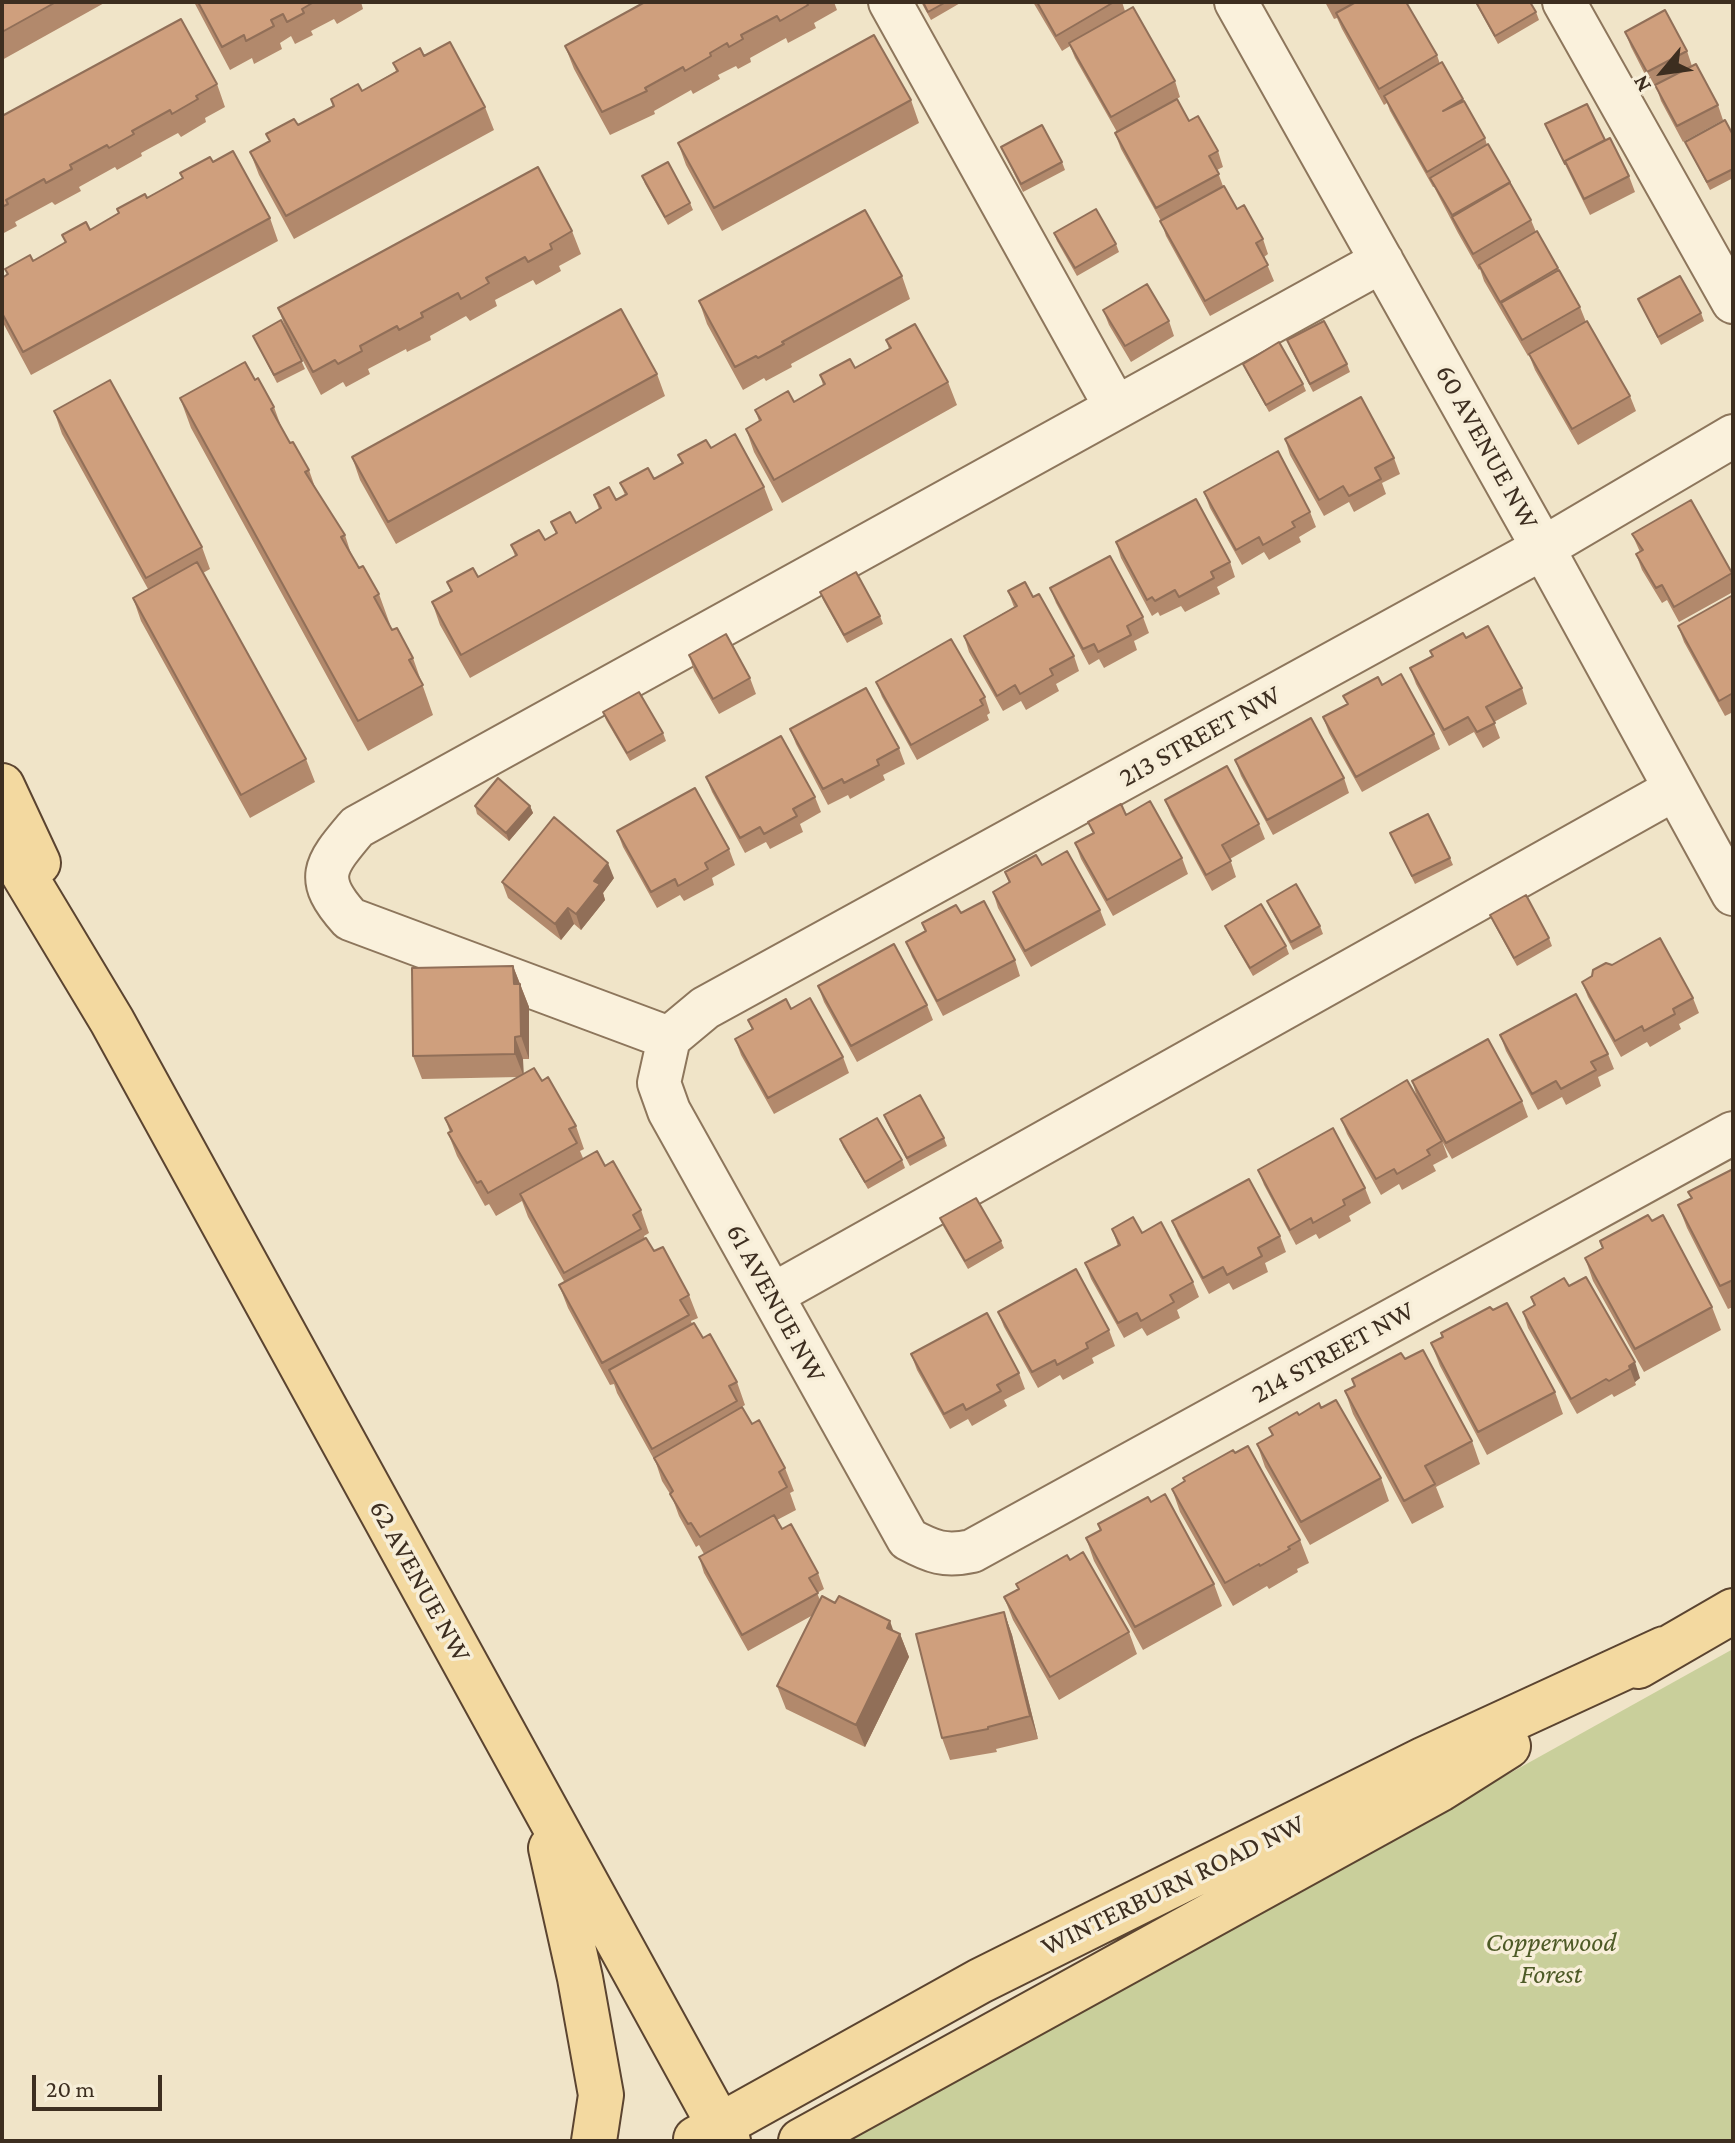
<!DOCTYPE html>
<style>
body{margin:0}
#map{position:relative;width:1735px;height:2143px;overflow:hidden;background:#f0e4c8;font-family:"Crimson Pro",serif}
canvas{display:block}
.frame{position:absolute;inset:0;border:4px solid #3d2e20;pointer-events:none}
.north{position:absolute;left:1623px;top:32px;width:80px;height:80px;-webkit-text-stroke:6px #f7eed8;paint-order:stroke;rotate:241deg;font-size:22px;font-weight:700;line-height:32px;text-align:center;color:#3d2e20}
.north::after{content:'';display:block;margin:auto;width:28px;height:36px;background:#3d2e20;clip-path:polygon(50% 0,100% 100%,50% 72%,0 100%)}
.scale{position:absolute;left:32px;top:2075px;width:130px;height:36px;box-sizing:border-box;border:4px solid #3d2e20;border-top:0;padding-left:10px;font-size:24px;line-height:28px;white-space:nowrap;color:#3d2e20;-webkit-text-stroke:6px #f7eed8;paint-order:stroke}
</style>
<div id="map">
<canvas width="1735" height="2143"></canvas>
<div class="frame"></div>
<div class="north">N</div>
<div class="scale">20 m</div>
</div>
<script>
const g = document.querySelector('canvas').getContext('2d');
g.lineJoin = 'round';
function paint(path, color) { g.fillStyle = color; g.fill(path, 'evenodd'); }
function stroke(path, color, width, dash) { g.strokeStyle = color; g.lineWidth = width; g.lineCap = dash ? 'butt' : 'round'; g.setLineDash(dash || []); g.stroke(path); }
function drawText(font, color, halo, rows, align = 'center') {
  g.font = font + ' "Crimson Pro",serif'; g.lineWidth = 7; g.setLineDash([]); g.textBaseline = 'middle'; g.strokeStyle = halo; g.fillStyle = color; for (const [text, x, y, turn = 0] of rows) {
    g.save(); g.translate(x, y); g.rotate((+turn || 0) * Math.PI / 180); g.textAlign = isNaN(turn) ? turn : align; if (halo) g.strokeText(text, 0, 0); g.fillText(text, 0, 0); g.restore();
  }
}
paint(new Path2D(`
 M1733 1649V2141H849Z`), '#c9cf9b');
const minor = new Path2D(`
 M890 2 1115 406
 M1236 2 1543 548 1733 894
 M1564 2 1733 302
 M669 1038 350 919C313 878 325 865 357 827L1382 261
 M669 1038 659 1083 669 1111 908 1539C932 1552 945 1557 972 1551L1733 1133
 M669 1038 705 1008 1543 548 1733 436
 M772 1295 1675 789`);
const major = new Path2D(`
 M2 786 38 863
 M2 838 112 1021 728 2141
 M1638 1666 1733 1611
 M551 1848 580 1978 601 2095 594 2141
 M696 2139 980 1981 1425 1759 1664 1649
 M801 2141 1440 1789 1508 1746`);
stroke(minor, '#8d765c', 46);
stroke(major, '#5b4430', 48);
stroke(minor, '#faf1dc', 42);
stroke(major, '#f3d9a0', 44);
paint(new Path2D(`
 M2 2H106L2 60Z
 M194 2H361L363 9 337 24 334 19 311 31 313 35 295 44 291 36 280 43 282 49 254 64 252 58 230 70Z
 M645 2H834L837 10 814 23 816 28 788 43 786 38 750 58 751 62 738 69 736 66 718 75 720 79 693 94 691 90 654 111 655 114 610 135 574 69 565 46Z
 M921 2H962L931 20Z
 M1033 2H1122L1125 11 1175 81 1180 97 1149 115 1189 121 1218 151 1223 167 1217 170 1223 186 1237 209 1263 239 1268 254 1264 257 1274 281 1210 316 1166 236 1161 221 1121 149 1115 133 1117 132 1075 58 1070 46 1062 51Z
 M1325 2H1406L1437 55 1440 64 1442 62 1485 138 1487 145 1510 182 1531 220 1536 232 1537 231 1580 307 1586 322 1630 396 1636 411 1578 445 1535 370 1529 355 1528 356 1484 281 1480 269 1479 270 1458 233 1434 187H1433L1390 111 1387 103 1384 105 1342 29 1337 18 1334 19Z
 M1475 2 1536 12 1539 20 1498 44Z
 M1625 32 1687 51 1692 66 1718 105 1723 120 1683 142 1661 101 1656 86 1652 88 1631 47Z
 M424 56 485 107 494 130 294 239 259 175 250 152 269 141 266 134 298 125 333 106 331 99 362 91 396 71 393 63Z
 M217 84 225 107 205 118 206 122 181 137 178 133 141 153 142 156 117 170 115 167 79 187 81 191 55 205 52 202 15 222 17 226 2 234V116Z
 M911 100 919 123 722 231 686 165 678 143Z
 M1545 124 1605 140 1629 176 1635 192 1590 215Z
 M1733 135V178L1710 190 1685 142Z
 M1001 147 1062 162 1065 170 1023 192Z
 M213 162 270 218 278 241 31 375 2 321V278L7 275 5 269 33 261 65 243 62 235 90 230 119 214 117 209 147 198 183 179 180 173Z
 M642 176 690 203 693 210 668 225 645 184Z
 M572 231 581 254 559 266 561 271 536 285 533 280 495 300 497 306 470 321 466 316 430 336 431 340 407 352 406 349 368 369 370 374 346 387 343 382 321 395 291 338 305 369 277 383 253 336 286 329 278 308Z
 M1054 233 1116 244 1119 252 1077 276 1057 241Z
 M902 276 910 299 791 364 792 367 766 381 764 378 743 390 707 324 699 301Z
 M1638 299 1701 313 1704 321 1661 345Z
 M1103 310 1169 321 1174 336 1131 362 1109 325Z
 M886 340 948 382 957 405 782 503 754 452 746 429 759 421 755 410 794 402 823 385 820 375 855 368 889 349Z
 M1287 340 1347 364 1350 372 1313 392 1290 348Z
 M1243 364 1303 384 1306 391 1269 412 1246 371Z
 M657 374 665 396 396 544 360 480 352 457Z
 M255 380 274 407 282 429 290 443 309 470 316 490 345 535 352 557 359 568 379 594 392 630 413 658 433 715 368 751 191 428 180 398Z
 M54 411 202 547 210 569 203 573 306 759 315 782 250 818 141 621 133 598 148 589 62 434Z
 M1285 439 1394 458 1400 474 1382 483 1386 494 1354 512 1349 502 1324 516 1290 455Z
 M711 448 764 487 773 510 470 678 440 625 432 602 451 592 447 582 478 577 515 556 511 545 545 540 556 534 551 522 576 523 599 509 594 495 616 500 625 495 620 483 654 479 682 464 678 455Z
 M1204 492 1310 512 1316 527 1299 537 1301 542 1269 560 1264 552 1242 565 1210 508Z
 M1632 534 1732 573 1733 592 1679 622 1667 600 1662 603 1642 570 1636 554 1640 552Z
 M1116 542 1230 562 1235 577 1217 587 1220 594 1185 612 1181 606 1160 616 1158 612 1152 616 1121 558Z
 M1050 588 1143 617 1149 633 1134 641 1137 650 1104 668 1099 659 1089 665 1056 603Z
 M1008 591 1033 597 1074 656 1079 671 1056 684 1059 691 1026 710 1021 701 1003 711 969 652 964 636 1014 607Z
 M820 592 880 616 883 624 847 643 823 600Z
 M1733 595V712L1725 716 1684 642 1678 626Z
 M1466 638 1522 688 1527 704 1494 722 1500 738 1483 748 1474 732 1449 746 1416 684 1410 668 1432 656 1430 651Z
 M689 655 750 678 756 694 719 714 694 671Z
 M876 682 985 697 990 713 987 715 989 720 917 760 882 697Z
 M1343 696 1434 734 1440 749 1362 792 1329 733 1323 717 1347 704Z
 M603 712 663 733 666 741 630 761 606 720Z
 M790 729 899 748 905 764 883 775 885 780 850 799 848 795 828 805 796 744Z
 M1235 760 1344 778 1349 793 1273 835 1241 776Z
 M706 777 815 797 821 812 800 824 803 832 770 849 766 842 745 853 712 792Z
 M1165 800 1259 824 1265 839 1230 859 1236 877 1212 891 1171 815Z
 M475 806H530L533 813 509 841 477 814Z
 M1126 815 1182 858 1188 874 1113 916 1081 859 1075 843 1093 834 1088 822Z
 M617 831 729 849 735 865 712 878 714 885 684 901 680 895 657 908 623 847Z
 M1390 833 1450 858 1453 865 1415 884Z
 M1042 865 1100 910 1106 925 1031 967 998 908 993 892 1009 883 1005 872Z
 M614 878 603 893 605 900 581 930 574 924 561 940 508 898 502 882Z
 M1267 901 1320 926 1323 934 1293 950 1270 908Z
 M961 913 1015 960 1020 976 943 1016 912 957 906 942 925 932 922 923Z
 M1490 915 1549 938 1552 946 1517 966 1493 922Z
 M1225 926 1286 946 1289 954 1253 976 1228 933Z
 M513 966 529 1007V1059H523V1074L542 1081 576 1126 584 1149 580 1151 583 1158 605 1166 641 1210 649 1233 644 1236 645 1239 689 1295 698 1318 691 1321 692 1324 737 1382 745 1405 740 1408V1409L785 1468 794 1491 790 1493 796 1510 777 1520 782 1529 818 1573 824 1589 817 1593 820 1600 900 1634 909 1657 865 1747 786 1709 777 1686 813 1615 748 1651 704 1573 699 1557 704 1554 699 1545 696 1547 679 1516 672 1497 662 1481 656 1463 617 1393 614 1384 610 1385 568 1308 559 1285 565 1283 528 1217 522 1201 496 1216 489 1204 485 1206 457 1156 448 1133 450 1132 445 1118 518 1077 422 1079 413 1056Z
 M1582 982 1693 998 1699 1013 1679 1024 1681 1029 1650 1047 1647 1042 1621 1057 1588 997Z
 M818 986 927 1005 933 1020 857 1062 824 1002Z
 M791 1009 843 1057 849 1073 774 1114 741 1055 735 1039 752 1030 748 1020Z
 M1500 1035 1608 1054 1614 1069 1598 1077 1601 1086 1566 1105 1562 1097 1538 1110 1506 1051Z
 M1412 1081 1522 1101 1528 1117 1452 1159 1417 1097Z
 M884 1115 944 1138 947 1146 910 1166 887 1123Z
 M1341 1119 1442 1141 1448 1157 1433 1165 1436 1171 1402 1190 1399 1184 1381 1195 1347 1134Z
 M840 1139 902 1160 905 1168 868 1189 843 1147Z
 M1733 1169V1307L1728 1309 1687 1228 1678 1205 1691 1199 1688 1192Z
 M1258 1170 1365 1188 1371 1203 1349 1216 1351 1221 1319 1239 1316 1234 1296 1245 1264 1185Z
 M940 1218 1001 1241 1004 1248 968 1269 943 1226Z
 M1172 1221 1280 1236 1286 1252 1265 1263 1268 1272 1233 1290 1229 1283 1209 1294 1178 1236Z
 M1112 1229 1142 1233 1193 1282 1199 1297 1177 1310 1180 1318 1147 1336 1142 1328 1124 1338 1091 1279 1085 1263 1118 1246Z
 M1600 1241 1712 1307 1721 1330 1644 1372 1593 1281 1585 1258 1602 1248Z
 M1569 1286 1640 1378 1635 1382 1636 1385 1614 1397 1612 1394 1577 1414 1528 1328 1523 1312 1534 1306 1531 1297Z
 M998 1312 1109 1330 1115 1346 1092 1358 1094 1363 1063 1380 1060 1375 1038 1388 1004 1327Z
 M1441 1333 1555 1392 1563 1414 1487 1455 1440 1366 1431 1343 1442 1337Z
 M911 1354 1019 1373 1025 1389 1004 1400 1007 1406 972 1426 968 1419 950 1429 917 1370Z
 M1405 1359 1472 1441 1480 1464 1436 1487 1444 1507 1412 1524 1353 1414 1345 1391Z
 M1299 1415 1381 1478 1389 1501 1310 1545 1265 1467 1257 1444 1272 1436 1269 1428Z
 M1183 1478 1300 1540 1309 1563 1297 1569 1298 1572 1269 1589 1267 1586 1233 1606 1180 1512 1172 1489 1185 1482Z
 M1151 1502 1214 1584 1222 1606 1143 1650 1094 1561 1086 1538 1100 1530 1098 1524Z
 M1016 1584 1129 1632 1137 1654 1059 1700 1013 1620 1004 1597 1018 1589Z
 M1004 1612 1012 1635 1038 1739 996 1749 997 1752 950 1760 942 1738Z`), '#b2896c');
paint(new Path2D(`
 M530 806 533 813 509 841 506 833Z
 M608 863 614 878 603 893 605 900 581 930 576 914 594 881Z
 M568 908 574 924 561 940 555 924Z
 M513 966 529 1007V1059L521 1036 514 984Z
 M515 1037 523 1059 524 1077 515 1054Z
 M1635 1362 1640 1378 1635 1382 1629 1366Z
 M1004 1612 1012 1635 1038 1739 1030 1716Z
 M890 1621 897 1641 900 1634 909 1657 865 1747 856 1725Z`), '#916f58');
const building = new Path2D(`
 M2 2H56L2 32Z
 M198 2H314L302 9 304 13 287 22 283 14 271 20 274 26 246 41 244 35 222 47Z
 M645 2H806L808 5 780 21 777 16 741 35 743 39 729 47 727 43 710 53 711 56 685 71 683 67 645 88 647 91 602 112 565 46Z
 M923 2H946L928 12Z
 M1037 2H1114L1056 36Z
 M1356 2H1406L1437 55 1379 89 1336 13Z
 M1476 2H1530L1536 12 1495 36Z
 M1133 7 1175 81 1111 117 1069 43Z
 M1665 10 1687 51 1647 72 1625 32Z
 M181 19 217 84 196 96 198 99 172 114 170 110 132 131 134 134 109 148 107 145 70 165 72 169 46 183 44 179 6 200 8 204 2 207V116Z
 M874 35 911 100 714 208 678 143Z
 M450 42 485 107 286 216 250 152 270 141 266 134 294 119 298 125 334 106 331 99 358 84 362 91 398 71 393 63 420 48 424 56Z
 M1442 62 1463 99 1443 111 1464 101 1485 138 1427 172 1384 96Z
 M1696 64 1718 105 1677 126 1655 85Z
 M1177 99 1189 121 1198 116 1218 151 1209 156 1219 174 1156 208 1115 133Z
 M1587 104 1605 140 1565 161 1566 163 1565 164 1545 124Z
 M1725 120 1733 135V169L1707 182 1685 142Z
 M1042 125 1062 162 1021 184 1001 147Z
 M1610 138 1629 176 1584 199 1565 161Z
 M1488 144 1510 182 1452 215 1430 178Z
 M233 151 270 218 23 352 2 313V278L8 274 5 269 30 255 33 261 66 242 62 235 86 222 90 230 119 213 117 209 145 194 147 198 183 178 180 173 210 157 213 162Z
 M668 162 690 203 665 217 642 176Z
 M538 167 572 231 550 244 552 249 528 262 525 257 486 278 489 283 461 299 458 293 421 313 423 317 399 330 397 326 360 346 362 351 338 364 335 360 313 372 278 308Z
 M1510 183 1531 220 1473 254 1452 217Z
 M1224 186 1237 209 1244 205 1263 239 1256 243 1268 265 1205 301 1160 221Z
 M1096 209 1116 244 1075 268 1054 233Z
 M865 210 902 276 782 342 784 344 758 358 756 356 735 367 699 301Z
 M1537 231 1558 268 1500 302 1479 265Z
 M1559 270 1580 307 1522 340 1501 303Z
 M1680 276 1701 313 1658 337 1638 299Z
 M1147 284 1169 321 1125 346 1103 310Z
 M621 309 657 374 388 522 352 457Z
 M281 320 302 361 274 375 253 336Z
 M1324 321 1347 364 1310 384 1287 340Z
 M1587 321 1630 396 1572 429 1529 354Z
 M915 324 948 382 774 480 746 429 761 420 755 410 788 391 794 402 825 384 820 375 850 359 855 368 891 348 886 340Z
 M1279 342 1303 384 1266 405 1243 364Z
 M245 362 255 380 258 378 274 407 271 409 290 443 293 442 309 470 305 472 345 535 341 537 359 568 363 566 379 594 374 597 392 630 397 628 413 658 409 660 423 685 358 721 180 398Z
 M110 380 202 547 146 578 54 411Z
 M1361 397 1394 458 1375 468 1381 479 1349 496 1343 486 1319 500 1285 439Z
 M735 434 764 487 461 655 432 602 452 591 447 582 473 568 478 577 517 555 511 545 539 530 545 540 557 533 551 522 570 512 576 523 601 508 594 495 609 487 616 500 627 494 620 483 648 468 654 479 683 463 678 455 706 440 711 448Z
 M1278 451 1310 512 1292 522 1295 527 1263 545 1259 537 1236 550 1204 492Z
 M1196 499 1230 562 1211 572 1214 578 1179 597 1175 590 1155 601 1152 597 1147 600 1116 542Z
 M1691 500 1732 573 1674 607 1662 585 1656 588 1636 554 1643 550 1632 534Z
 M1110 556 1143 617 1127 626 1131 635 1098 652 1094 644 1083 649 1050 588Z
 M197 562 306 759 241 795 133 598Z
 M856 572 880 616 844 635 820 592Z
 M1025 582 1033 597 1039 594 1074 656 1050 669 1053 675 1020 694 1015 685 997 696 964 636 1017 606 1008 591Z
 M1733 595V693L1719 701 1678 626Z
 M1488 626 1522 688 1486 707 1495 723 1477 732 1468 717 1444 730 1410 668 1433 656 1430 651 1463 633 1466 638Z
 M726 634 750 678 713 699 689 655Z
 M951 639 985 697 980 700 983 705 911 745 876 682Z
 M1401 674 1434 734 1356 777 1323 717 1348 704 1343 696 1378 677 1382 685Z
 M866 688 899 748 877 760 879 765 844 783 842 779 823 789 790 729Z
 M639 692 663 733 627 753 603 712Z
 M1311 718 1344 778 1267 820 1235 760Z
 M781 736 815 797 793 809 797 816 764 834 760 827 740 838 706 777Z
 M1227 766 1259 824 1222 845 1231 861 1206 875 1165 800Z
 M498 778 530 806 506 833 475 806Z
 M695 788 729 849 705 863 708 869 678 886 675 879 651 892 617 831Z
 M1150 801 1182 858 1107 900 1075 843 1094 833 1088 822 1121 804 1126 815Z
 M1428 814 1450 858 1412 876 1390 833Z
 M554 817 608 863 594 881 600 884 576 914 568 908 555 924 502 882Z
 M1067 851 1100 910 1025 951 993 892 1010 882 1005 872 1036 855 1042 865Z
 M1296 884 1320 926 1291 942 1267 901Z
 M1526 895 1549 938 1514 958 1490 915Z
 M984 901 1015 960 937 1001 906 942 926 931 922 923 956 905 961 913Z
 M1261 904 1286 946 1250 968 1225 926Z
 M1660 938 1693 998 1673 1009 1675 1014 1644 1031 1642 1026 1615 1041 1582 982 1592 976 1593 970 1606 963 1612 965Z
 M894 944 927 1005 851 1046 818 986Z
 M513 966 514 984H520L521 1036 515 1037V1054L413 1056 412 968Z
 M1576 994 1608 1054 1591 1062 1596 1070 1561 1089 1556 1081 1532 1094 1500 1035Z
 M810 998 843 1057 768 1098 735 1039 753 1029 748 1020 786 999 791 1009Z
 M1488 1039 1522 1101 1446 1143 1412 1081Z
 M534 1068 542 1081 548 1077 576 1126 569 1129 577 1143 488 1193 481 1181 477 1183 448 1133 452 1131 445 1118Z
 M1407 1080 1442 1141 1427 1150 1430 1155 1397 1174 1394 1169 1376 1179 1341 1119Z
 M920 1095 944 1138 907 1158 884 1115Z
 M877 1118 902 1160 865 1182 840 1139Z
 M1333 1128 1365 1188 1343 1200 1345 1205 1313 1223 1311 1218 1290 1230 1258 1170Z
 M597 1151 605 1166 613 1161 641 1210 633 1215 641 1229 564 1273 520 1194Z
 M1733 1169V1280L1720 1286 1678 1205 1692 1198 1688 1192Z
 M1249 1179 1280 1236 1258 1248 1262 1256 1227 1275 1223 1267 1203 1278 1172 1221Z
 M976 1198 1001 1241 965 1261 940 1218Z
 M1648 1215 1652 1221 1663 1215 1712 1307 1635 1349 1585 1258 1603 1248 1600 1241Z
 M1133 1217 1142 1233 1161 1222 1193 1282 1170 1295 1174 1302 1141 1321 1137 1313 1118 1323 1085 1263 1120 1245 1112 1229Z
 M646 1238 654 1251 663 1247 689 1295 680 1300 689 1315 602 1363 559 1285Z
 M1076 1269 1109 1330 1086 1343 1088 1348 1057 1365 1055 1360 1032 1372 998 1312Z
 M1586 1277 1635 1362 1629 1366 1630 1369 1609 1381 1606 1379 1571 1399 1523 1312 1535 1305 1531 1297 1564 1278 1569 1286Z
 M1507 1303 1555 1392 1478 1432 1431 1343 1443 1337 1441 1333 1490 1307 1493 1310Z
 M987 1313 1019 1373 997 1385 1001 1391 966 1410 963 1404 944 1414 911 1354Z
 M694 1323 703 1338 710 1334 737 1382 729 1386 737 1401 652 1449 609 1370Z
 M1423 1350 1472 1441 1425 1466 1435 1484 1404 1501 1345 1391 1355 1386 1352 1379 1401 1353 1405 1359Z
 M1336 1400 1381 1478 1301 1522 1257 1444 1273 1435 1269 1428 1297 1412 1299 1415 1319 1403 1321 1408Z
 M742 1407 752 1424 759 1420 785 1468 779 1472 787 1487 700 1537 691 1523 688 1524 670 1494 673 1491 654 1458Z
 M1248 1446 1300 1540 1288 1547 1290 1549 1260 1566 1259 1564 1225 1583 1172 1489 1185 1481 1183 1478 1233 1450 1235 1453Z
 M1165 1494 1214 1584 1135 1627 1086 1538 1101 1530 1098 1524 1148 1497 1151 1502Z
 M774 1515 782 1529 791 1524 818 1573 809 1578 818 1593 742 1635 699 1557Z
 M1083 1552 1129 1632 1050 1677 1004 1597 1019 1589 1016 1584 1067 1555 1070 1560Z
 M822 1596 835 1603 839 1596 890 1621 887 1628 900 1634 856 1725 777 1686Z
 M1004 1612 1030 1716 988 1727V1729L942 1738 916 1634Z`);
paint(building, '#cf9f7d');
stroke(building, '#916f58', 2);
drawText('28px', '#3d2e20', '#f7eed8', [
 ["60 AVENUE NW",1487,447,61],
 ["213 STREET NW",1200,736,-29],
 ["61 AVENUE NW",776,1303,61],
 ["214 STREET NW",1333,1352,-29],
 ["62 AVENUE NW",420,1581,61],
 ["WINTERBURN ROAD NW",1173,1885,-26]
]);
drawText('italic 28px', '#4d5a26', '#f7eed8', [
 ["Copperwood",1551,1942],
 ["Forest",1551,1974]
]);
</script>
